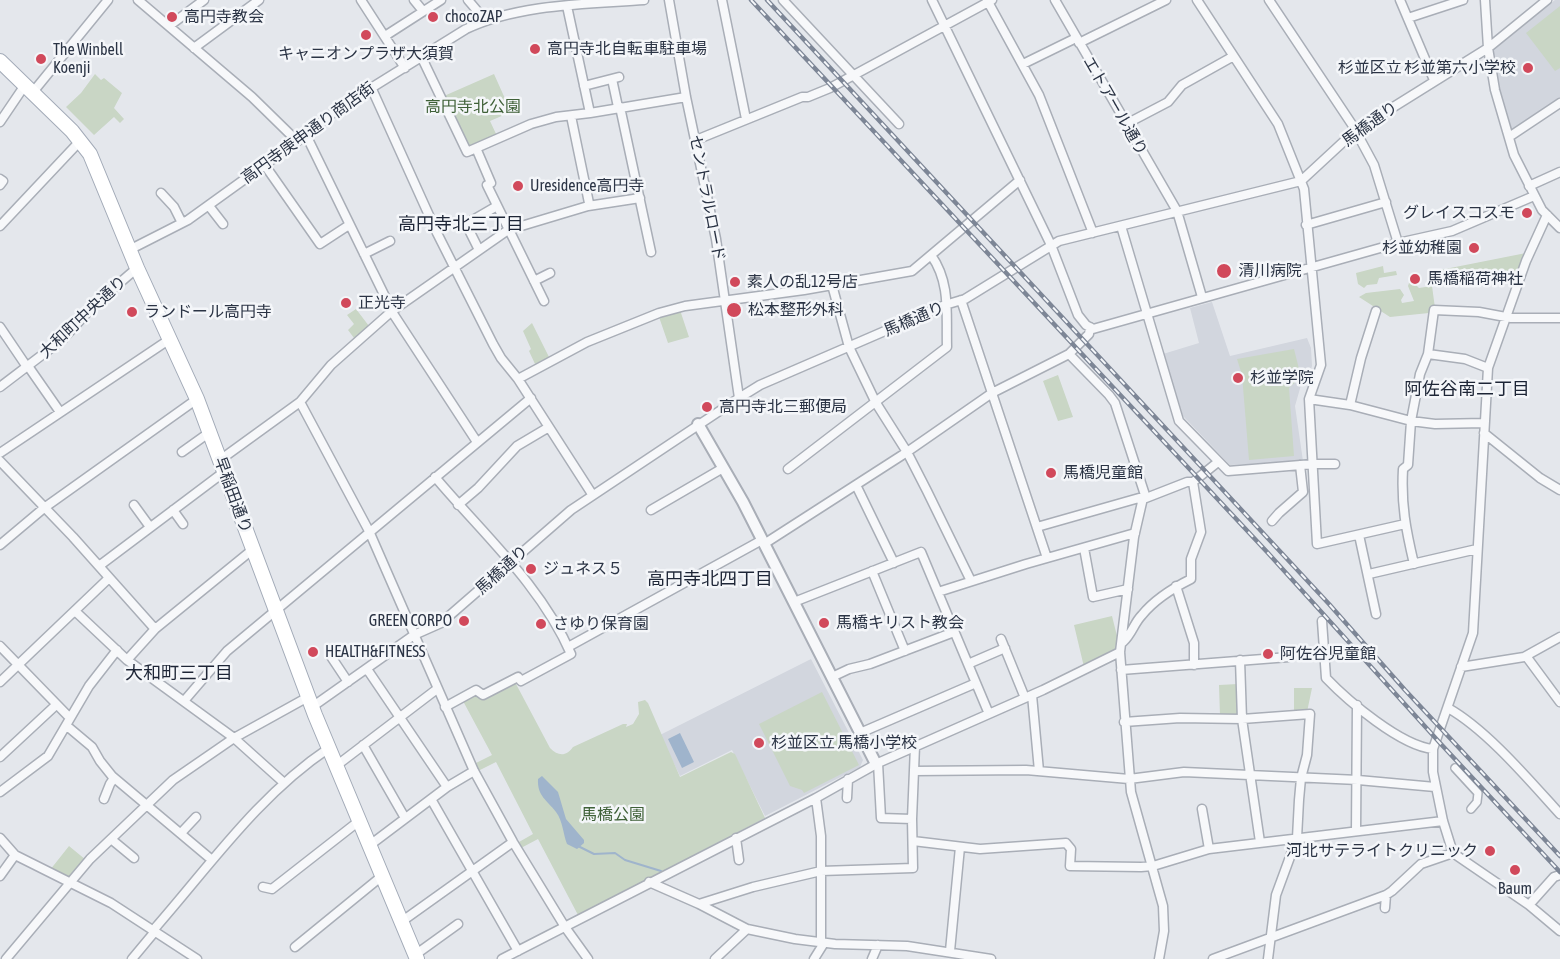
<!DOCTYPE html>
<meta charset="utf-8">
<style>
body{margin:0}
canvas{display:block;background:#e4e7ec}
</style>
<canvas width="1560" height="959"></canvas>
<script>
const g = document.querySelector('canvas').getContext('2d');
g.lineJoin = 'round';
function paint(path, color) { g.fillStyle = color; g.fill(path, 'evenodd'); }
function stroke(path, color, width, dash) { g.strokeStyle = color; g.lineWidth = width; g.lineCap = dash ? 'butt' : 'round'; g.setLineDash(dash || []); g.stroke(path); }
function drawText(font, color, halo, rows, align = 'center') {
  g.font = font + ' "Asap Condensed","Noto Sans JP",sans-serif'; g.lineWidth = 5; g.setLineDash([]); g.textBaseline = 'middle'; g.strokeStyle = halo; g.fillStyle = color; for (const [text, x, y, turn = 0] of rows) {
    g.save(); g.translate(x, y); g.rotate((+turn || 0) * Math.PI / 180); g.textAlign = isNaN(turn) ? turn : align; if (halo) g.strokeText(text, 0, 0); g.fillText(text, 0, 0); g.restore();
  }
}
paint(new Path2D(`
 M1555 0H1560V101L1512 131 1499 88 1492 49Z
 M1212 302 1230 356 1307 338 1311 348 1312 366 1310 372 1301 385 1295 406 1303 461 1230 465 1183 416 1163 354 1199 343 1190 308Z
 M811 659 863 760 860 767 765 816 732 750 680 776 660 735Z`), '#d2d6de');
paint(new Path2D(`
 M1560 6V68L1555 71 1526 33Z
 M95 74 101 80 104 78 122 93 114 108 124 119 120 123 114 117 94 135 66 107 81 93Z
 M494 74 511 112 490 121 497 136 470 148 444 96Z
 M1526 253 1518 271 1432 286 1435 308 1429 313 1390 317 1359 297 1366 293 1400 289 1404 295 1401 300 1402 303 1414 301 1408 286 1409 283H1414L1419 288 1432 286 1430 272Z
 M1383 266 1384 273 1396 271 1397 275 1379 278 1377 284 1367 285 1364 288 1358 284 1356 273Z
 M356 309 369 326 354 338 348 330 354 324 347 315Z
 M680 310 689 337 668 343 659 317Z
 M532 323 549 357 535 364 529 351 531 349 523 331Z
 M1294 349 1301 377 1289 388 1294 456 1249 460 1242 375 1237 359Z
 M1058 375 1073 417 1058 421 1043 381Z
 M1112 616 1118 640 1115 652 1084 667 1074 625Z
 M516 684 550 748C558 756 566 757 573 747L623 724H627L626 727 633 724 639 714 638 702 645 700 648 703 680 777 731 752 735 754 765 818 578 915 538 839 521 848 519 842 533 834 496 762 478 771 474 764 492 755 463 701 474 695 483 700Z
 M1238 684V716H1220L1219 685Z
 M1294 688H1312L1307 712 1294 711Z
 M822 692 859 765 804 793 802 790 790 786 759 724Z
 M69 846 86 860 70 877 67 878 50 870Z`), '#c9d6c5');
paint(new Path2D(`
 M680 733 694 762 682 768 668 739Z
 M542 776 558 792 566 819 584 840V843L577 849 567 844C563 834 563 821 556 812 547 800 537 796 538 779Z`), '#9fb4cc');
stroke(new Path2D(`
 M578 846 594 854 615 853 625 860 661 871`), '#9fb4cc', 2);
const pedestrian = new Path2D(`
 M1455 768 1478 793 1477 802 1471 809`);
const minor = new Path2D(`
 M138 0 252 97 297 141
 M361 0 405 68
 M414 0 423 11
 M468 0 485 20
 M669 0 686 97 716 239 739 398
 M722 0 746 119
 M783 0 899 124
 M932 0 1051 245 1078 315 1086 325 1093 329 1398 243 1452 231 1534 196
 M987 0 1039 95 1093 233
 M1055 0 1177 211 1202 297
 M1197 0 1278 124 1304 189 1321 365 1309 399 1317 544 1405 524
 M1269 0 1353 126 1374 165 1398 243
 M1400 0 1434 80
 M1485 0 1488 48 1495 90 1514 155 1542 210 1560 228
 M567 6 590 113
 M1408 18 1463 0
 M169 26 204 0
 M385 36 441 0
 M1079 43 1166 0
 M194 48 259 0
 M421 56 467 152 531 124 556 117 590 113 686 97
 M1023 64 1076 38
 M612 79 618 107
 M584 86 619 77
 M371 87 437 233 493 344 501 358 518 379 592 494
 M33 92 108 0
 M620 107 651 252
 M571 116 589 203 588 206
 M0 122 25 85
 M1126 124 1168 102 1182 85 1232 57
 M306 135 394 315 477 442
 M1509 137 1560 103
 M696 140 802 97H808L830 88 992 0
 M476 148 491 183 487 185 544 301
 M264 164 320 244 349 225
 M0 179 3 181 0 185
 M1529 186 1560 172
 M161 193 174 207 182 223
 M209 206 223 224
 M1547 215 1526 261 1488 368 1473 633 1433 749V772L1443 821 1453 853 1529 905 1560 931
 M1306 225 1386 202
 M0 226 81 140
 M1121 226 1179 421 1228 471 1313 464H1335
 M129 250 188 220 306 135 339 108 466 29C518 4 587 4 644 0
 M479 250 466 224 497 206
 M364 254 390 241
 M534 281 550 273
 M832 285 849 347 876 403 907 452 927 491 971 581
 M961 300 1047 558
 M0 327 27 367
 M1069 354 1089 334 1090 327
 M1428 354 1465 359 1488 368
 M28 366 60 412
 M518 379 587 342 659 313 685 306 804 290 912 271 1020 180
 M0 387 63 339 94 305 137 268
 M1309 399 1350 405 1411 421 1435 424 1484 423
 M300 402 369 531 474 771 513 842 565 927 588 959
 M1350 405 1361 358 1376 311
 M1484 433 1540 478 1560 490
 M182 452 210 432
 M0 453 170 339
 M220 460 300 402 331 365 392 311 508 230 588 206 640 198
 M0 461 73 537 155 629
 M788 469 947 347C946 314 951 283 931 255
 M435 477C483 534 541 585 571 654L521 681 518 677 483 695 476 690 445 707
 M856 485 894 563
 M1143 498 1134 537 1120 652 1131 792 1163 906 1164 931 1159 959
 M134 505 150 527
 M458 505 478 488 517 446 549 427
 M173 510 183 524
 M651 510 723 468
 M1272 521 1279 513 1303 492 1300 465
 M1037 527 1139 498H1146L1187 482H1193L1218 462
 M1359 535 1376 614
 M764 544 907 452 992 393 1069 354 1109 395 1115 403 1146 498
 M0 545 44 508 197 399
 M1084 548 1093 597 1128 589
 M1414 564C1406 530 1401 505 1403 469L1408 465 1411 421 1420 374 1428 354 1434 310 1479 312 1511 318H1560
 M99 566 224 472
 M872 571 905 651
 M1369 574 1477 549
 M1176 586 1194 643V665
 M938 592 1026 564 1135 533
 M794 602 921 552 989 714
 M75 611 127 660 234 738 283 782
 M1322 621 1326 678C1348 701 1401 746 1433 749
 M1001 639 1025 698
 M1123 642C1132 634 1134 623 1142 615 1155 599 1173 588 1191 579V559L1201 532 1193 482
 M0 646 70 718
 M568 647 762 540
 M330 655 348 682
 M1526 656 1560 702
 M127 660 155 629 252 550
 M1240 660 1242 719 1260 842
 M968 664 1005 648
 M1461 667 1524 657 1560 637
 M367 669 447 787
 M1121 670 1289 657
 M832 677 849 669 870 664 954 632
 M0 682 109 578
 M1032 695 1039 771
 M184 701 227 651 531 398
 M312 707 414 635 441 623 571 510 739 398 760 385 945 305 965 299 1059 241 1301 181 1355 131 1488 48 1547 0
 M1448 708C1487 730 1529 780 1560 814
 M1124 722 1180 718 1242 719 1310 714 1307 755 1301 778 1299 800 1297 838 1276 895 1268 959
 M67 726 92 747 100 761 112 776 212 860
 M860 733 976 683
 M363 745 405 818
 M0 757 56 705
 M878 763 881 818 912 819
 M336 766 437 689
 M914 771 1026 770 1129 779 1184 772 1358 780 1435 787
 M0 792 48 756 89 686 117 650
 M816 798 821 836V942
 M847 798 848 779
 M104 799 110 784 114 778
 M431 799 518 951
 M1202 809 1209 849
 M1356 831 1357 705
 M181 833 196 817
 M0 838 15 855 111 903 197 959
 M736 838 739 860
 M111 839 134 858
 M913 841 980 849 1066 843 1071 849 1070 866 1141 867 1153 866 1209 849 1443 821
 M370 845 447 787 474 771
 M0 876 15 855
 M649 882 699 904 747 929 795 939 835 944 907 946 991 959
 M263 887 272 889 359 821
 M699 904 753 887 821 871 913 868 912 819 915 746
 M1529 905 1554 877 1560 875
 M1385 908 1386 895
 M401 922 513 842
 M295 947 382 876
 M950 951 960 847
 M415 955 458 924
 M6 959 90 859 173 780 234 738 308 697
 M132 959 152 935 156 927C211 864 259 795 329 748
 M502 959 816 798 878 763 1043 690 1120 652
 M715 959 747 929
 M814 959 824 943
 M872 959 878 945
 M1213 959 1386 895 1392 891 1421 864 1453 853`);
const tertiary = new Path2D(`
 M698 424 743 502 876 764`);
const primary = new Path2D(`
 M0 61 72 131 90 154 137 268 197 399 315 715 417 959`);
stroke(pedestrian, '#a9aeb7', 10);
stroke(minor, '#a9aeb7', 11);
stroke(tertiary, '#a9aeb7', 14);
stroke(primary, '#a3abb8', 16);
stroke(pedestrian, '#f7f8fa', 7);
stroke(minor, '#f7f8fa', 8);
stroke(tertiary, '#f7f8fa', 10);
stroke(primary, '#fff', 14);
const rail = new Path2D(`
 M751 0 1268 553 1440 743 1560 872
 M767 0 1329 604 1405 690 1560 856`);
stroke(rail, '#7d8696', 4.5);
stroke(rail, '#f4f6f9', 2, [7]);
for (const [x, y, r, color] of [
 [172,17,6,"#d1495b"],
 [433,17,6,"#d1495b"],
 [366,35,6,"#d1495b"],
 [535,49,6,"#d1495b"],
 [41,59,6,"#d1495b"],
 [1528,68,6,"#d1495b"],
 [518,186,6,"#d1495b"],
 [1527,213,6,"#d1495b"],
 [1474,248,6,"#d1495b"],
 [1224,271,8,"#d1495b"],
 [1415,279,6,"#d1495b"],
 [735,282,6,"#d1495b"],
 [346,303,6,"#d1495b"],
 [734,310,8,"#d1495b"],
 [132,312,6,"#d1495b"],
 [1238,378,6,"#d1495b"],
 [707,407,6,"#d1495b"],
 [1051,473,6,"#d1495b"],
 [531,569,6,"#d1495b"],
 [464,621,6,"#d1495b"],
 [824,623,6,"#d1495b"],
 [541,624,6,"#d1495b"],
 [313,652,6,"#d1495b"],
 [1268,654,6,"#d1495b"],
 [759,743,6,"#d1495b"],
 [1490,851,6,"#d1495b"],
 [1515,870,6,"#d1495b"]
]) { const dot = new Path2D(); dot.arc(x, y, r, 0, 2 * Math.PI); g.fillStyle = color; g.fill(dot); stroke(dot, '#f4f6f9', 2); }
drawText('16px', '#2b3445', '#f4f6f9', [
 ["高円寺教会",184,17],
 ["chocoZAP",445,17],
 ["高円寺北自転車駐車場",547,49],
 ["The Winbell",53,50],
 ["Koenji",53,68],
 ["キャニオンプラザ大須賀",366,54,"center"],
 ["杉並区立 杉並第六小学校",1516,68,"right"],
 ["Uresidence高円寺",530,186],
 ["グレイスコスモ",1515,213,"right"],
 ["杉並幼稚園",1462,248,"right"],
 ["清川病院",1238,271],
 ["馬橋稲荷神社",1427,279],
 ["素人の乱12号店",747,282],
 ["正光寺",358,303],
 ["松本整形外科",748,310],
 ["ランドール高円寺",144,312],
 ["杉並学院",1250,378],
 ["高円寺北三郵便局",719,407],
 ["馬橋児童館",1063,473],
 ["ジュネス５",543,569],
 ["GREEN CORPO",452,621,"right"],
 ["馬橋キリスト教会",836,623],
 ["さゆり保育園",553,624],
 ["HEALTH&FITNESS",325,652],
 ["阿佐谷児童館",1280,654],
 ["杉並区立 馬橋小学校",771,743],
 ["河北サテライトクリニック",1478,851,"right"],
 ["Baum",1515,889,"center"]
], 'left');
drawText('16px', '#2b3445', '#f4f6f9', [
 ["エトアール通り",1115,106,60],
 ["馬橋通り",1370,124,-36],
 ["高円寺庚申通り商店街",308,133,-36],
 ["セントラルロード",707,198,79],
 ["大和町中央通り",83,317,-43],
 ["馬橋通り",914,319,-23],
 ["早稲田通り",233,495,70],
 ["馬橋通り",502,570,-42]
]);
drawText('16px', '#3f6138', '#f4f6f9', [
 ["高円寺北公園",473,107],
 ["馬橋公園",613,815]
]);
drawText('18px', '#1d2536', '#f4f6f9', [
 ["高円寺北三丁目",461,224],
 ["阿佐谷南二丁目",1467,389],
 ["高円寺北四丁目",710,579],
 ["大和町三丁目",179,673]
]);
</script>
